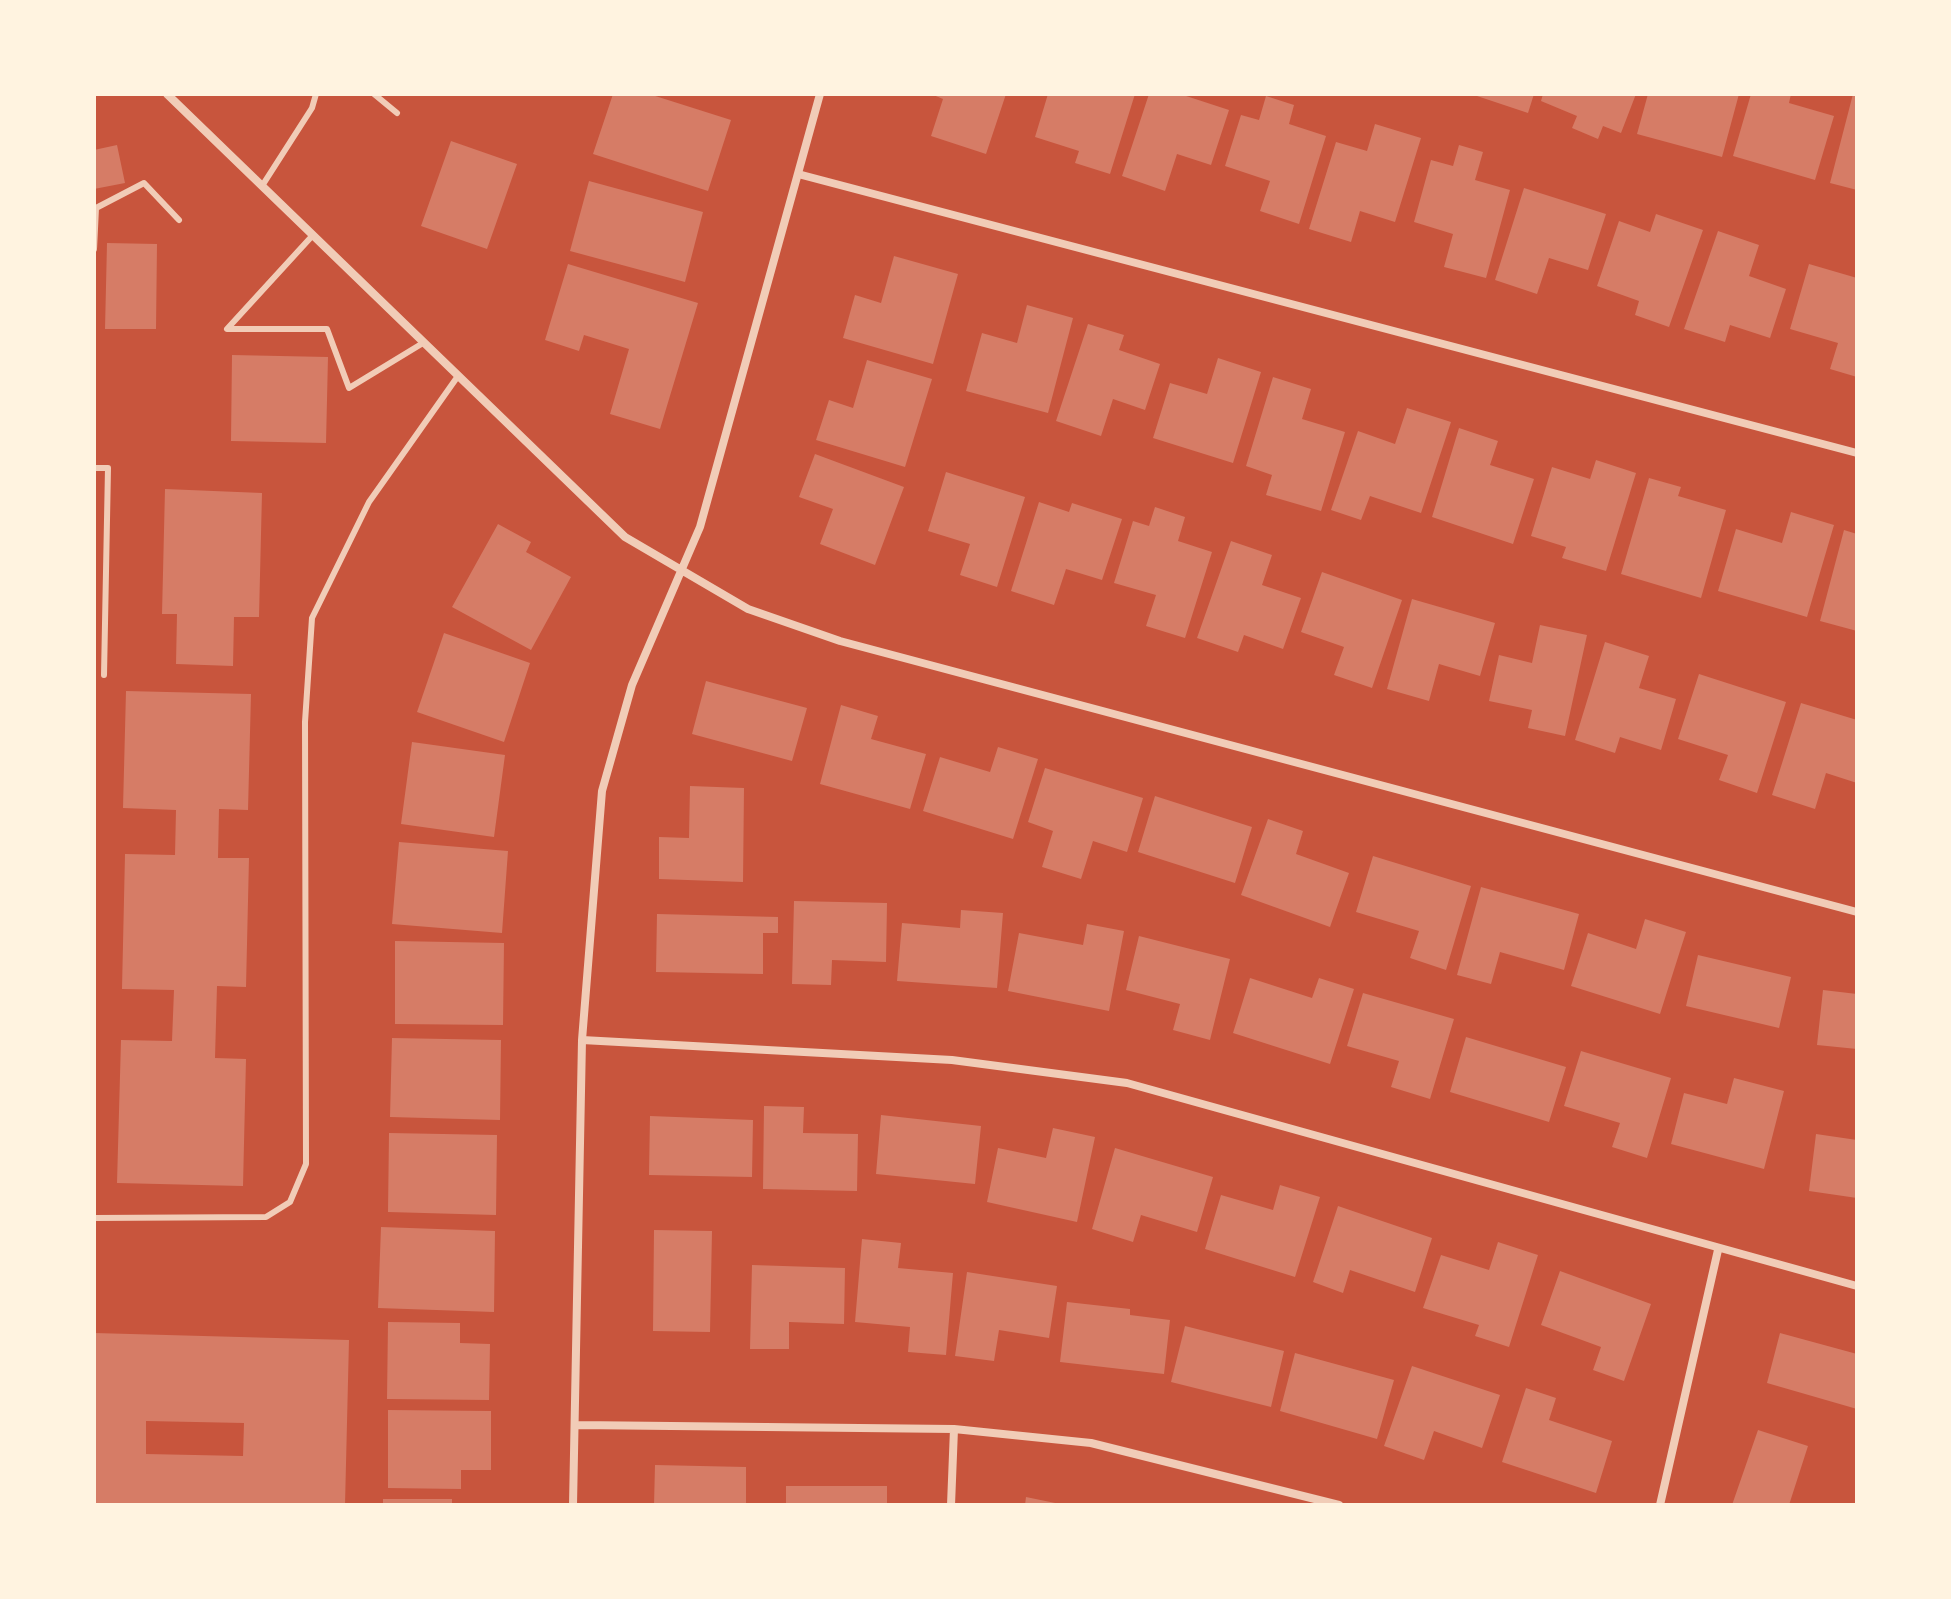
<!DOCTYPE html>
<style>
body{margin:0}
#map{position:relative;width:1951px;height:1599px;overflow:hidden;background:#c8553d;font-family:"DejaVu Sans",sans-serif}
canvas{display:block}
.frame{position:absolute;inset:0;border:96px solid #fff3e0;pointer-events:none}
</style>
<div id="map">
<canvas width="1951" height="1599"></canvas>
<div class="frame"></div>
</div>
<script>
const g = document.querySelector('canvas').getContext('2d');
g.lineJoin = 'round';
function paint(path, color) { g.fillStyle = color; g.fill(path, 'evenodd'); }
function stroke(path, color, width, dash) { g.strokeStyle = color; g.lineWidth = width; g.lineCap = dash ? 'butt' : 'round'; g.setLineDash(dash || []); g.stroke(path); }
paint(new Path2D(`
 M613 94H649L731 120 708 191 593 154Z
 M931 94H1006L986 154 931 136 943 99Z
 M1048 94H1135L1110 174 1075 163 1079 151 1035 137Z
 M1149 94H1180L1229 110 1211 165 1177 154 1165 191 1122 176Z
 M1471 94H1534L1528 113Z
 M1543 94H1636L1621 133 1603 126 1598 139 1572 128 1577 116 1541 101Z
 M1648 94H1739L1722 157 1637 134Z
 M1751 94H1791L1789 103 1834 116 1815 180 1733 156Z
 M1853 94 1857 95V190L1830 183Z
 M1266 96 1294 105 1289 124 1326 136 1299 224 1260 211 1270 181 1225 166 1241 115 1259 120Z
 M1375 124 1421 138 1395 222 1360 211 1351 242 1309 229 1336 142 1367 151Z
 M451 141 517 164 487 249 421 226Z
 M117 145 125 183 94 189V150Z
 M1459 145 1483 152 1475 180 1510 190 1486 278 1444 267 1453 234 1414 222 1431 160 1453 166Z
 M589 181 703 212 685 282 570 251Z
 M1524 188 1606 214 1588 270 1549 258 1537 294 1495 280Z
 M1656 214 1703 230 1669 327 1635 315 1639 301 1597 286 1619 221 1650 232Z
 M1718 231 1759 245 1749 276 1786 289 1770 338 1730 325 1725 342 1684 329Z
 M107 243 157 244 156 329H105Z
 M894 256 958 274 933 364 843 338 855 295 881 303Z
 M568 264 698 303 660 429 610 414 629 349 584 335 579 351 545 340Z
 M1809 264 1857 278V377L1830 369 1838 343 1790 329Z
 M1027 305 1073 318 1048 413 966 391 982 333 1017 343Z
 M1088 324 1124 335 1119 350 1160 364 1145 410 1113 399 1101 436 1056 421Z
 M232 355 328 357 326 443 231 441Z
 M1218 358 1261 372 1233 463 1153 438 1170 383 1207 394Z
 M867 360 932 379 905 467 816 440 829 400 853 408Z
 M1273 377 1311 389 1302 419 1345 432 1321 511 1266 495 1272 475 1246 466Z
 M1407 408 1451 422 1421 513 1370 496 1361 520 1331 510 1358 431 1395 444Z
 M1459 428 1498 441 1490 465 1534 479 1513 544 1432 517Z
 M815 454 904 487 875 565 820 544 833 509 799 497Z
 M1596 460 1636 473 1606 571 1562 558 1566 547 1531 536 1552 467 1590 479Z
 M946 472 1025 497 997 587 960 575 970 544 928 531Z
 M1649 478 1681 487 1678 496 1726 510 1701 598 1621 574Z
 M165 489 262 493 259 617H234L233 666 176 664 177 614H162Z
 M1039 502 1069 512 1072 503 1122 519 1102 580 1066 569 1054 605 1011 591Z
 M1155 507 1185 517 1178 541 1212 552 1185 638 1146 626 1156 595 1114 583 1133 521 1149 526Z
 M1791 512 1834 525 1807 617 1718 591 1736 529 1782 543Z
 M498 524 531 542 526 552 571 577 531 650 452 607Z
 M1844 530 1857 534V631L1820 621Z
 M1231 541 1272 555 1262 585 1301 598 1283 649 1244 635 1238 652 1197 638Z
 M1322 572 1402 600 1372 688 1334 675 1344 647 1301 632Z
 M1412 599 1495 623 1480 676 1439 664 1429 701 1387 689Z
 M1540 625 1587 635 1565 736 1528 728 1532 710 1489 701 1499 655 1532 663Z
 M444 633 530 663 504 742 417 712Z
 M1605 642 1649 656 1639 688 1676 699 1661 750 1620 737 1615 753 1575 740Z
 M1699 674 1786 702 1757 793 1719 780 1728 755 1678 739Z
 M706 681 807 708 792 761 692 734Z
 M126 691 251 694 248 810 219 809 218 858H249L246 987 217 986 215 1058 246 1059 243 1186 117 1183 121 1040 172 1041 174 990 122 989 125 854 175 855 176 810 123 808Z
 M1801 703 1857 720V783L1826 773 1815 809 1772 795Z
 M841 705 878 716 871 739 926 754 910 809 820 784Z
 M412 742 505 755 494 837 401 824Z
 M998 747 1038 759 1013 839 923 811 940 757 990 772Z
 M1045 768 1143 798 1127 852 1093 841 1081 879 1042 867 1053 831 1028 822Z
 M690 786 744 788 743 882 659 879V837L689 838Z
 M1155 796 1252 827 1235 883 1138 852Z
 M1268 819 1303 831 1296 854 1349 873 1330 927 1241 895Z
 M399 842 508 851 502 933 392 924Z
 M1373 856 1471 886 1446 970 1410 958 1419 931 1356 912Z
 M1481 887 1579 914 1564 970 1500 952 1491 984 1457 975Z
 M794 901 887 903 886 962 832 960 831 985 792 984Z
 M961 910 1003 913 997 988 897 981 902 923 960 928Z
 M657 914 778 917V933H763V974L656 972Z
 M1645 919 1686 932 1660 1014 1571 986 1588 933 1636 949Z
 M1087 924 1124 931 1109 1011 1008 991 1019 933 1083 945Z
 M1139 936 1230 959 1210 1040 1173 1030 1180 1004 1126 990Z
 M395 941 504 943 503 1025 395 1024Z
 M1698 955 1791 977 1779 1028 1686 1006Z
 M1250 978 1312 998 1319 978 1354 989 1330 1064 1233 1033Z
 M1823 990 1857 994V1049L1817 1045Z
 M1363 993 1454 1019 1430 1099 1391 1087 1399 1061 1347 1046Z
 M1466 1037 1566 1067 1549 1122 1450 1092Z
 M392 1038 501 1040 500 1120 390 1117Z
 M1581 1051 1671 1078 1647 1158 1612 1147 1620 1123 1564 1106Z
 M1734 1078 1784 1091 1764 1169 1671 1144 1684 1093 1727 1104Z
 M764 1106 804 1107 803 1133 858 1134 857 1191 763 1189Z
 M881 1115 981 1126 975 1184 876 1174Z
 M650 1116 753 1120 752 1177 649 1175Z
 M1053 1128 1095 1137 1077 1222 987 1202 998 1148 1046 1158Z
 M389 1133 497 1135 496 1215 388 1212Z
 M1816 1134 1857 1140V1198L1809 1191Z
 M1115 1148 1213 1177 1197 1232 1141 1215 1133 1242 1092 1229Z
 M1280 1185 1320 1197 1295 1277 1205 1249 1221 1195 1273 1210Z
 M1338 1206 1432 1238 1415 1292 1350 1270 1343 1293 1313 1282Z
 M381 1227 495 1231 494 1312 378 1308Z
 M654 1230 712 1231 710 1332 653 1331Z
 M862 1239 901 1243 898 1268 953 1273 946 1355 908 1352 910 1327 855 1322Z
 M1498 1242 1538 1255 1509 1347 1475 1336 1479 1325 1423 1308 1441 1255 1489 1270Z
 M752 1265 845 1268 844 1324 789 1322V1349H750Z
 M1560 1271 1651 1304 1624 1381 1593 1370 1601 1347 1541 1325Z
 M967 1272 1057 1286 1049 1338 999 1330 994 1361 955 1356Z
 M1067 1302 1130 1309V1315L1170 1320 1164 1374 1060 1362Z
 M388 1322 460 1323V1343L490 1344 489 1400 387 1399Z
 M1185 1326 1284 1351 1271 1407 1171 1382Z
 M94 1333 349 1340 345 1505H94ZM146 1421 244 1423 243 1456 146 1454Z
 M1780 1333 1857 1354V1409L1767 1383Z
 M1295 1353 1394 1380 1377 1439 1280 1411Z
 M1412 1366 1500 1395 1482 1448 1434 1431 1424 1460 1384 1446Z
 M1526 1388 1556 1398 1549 1420 1612 1441 1596 1493 1502 1462Z
 M388 1410 491 1411V1470H461V1489L388 1488Z
 M1758 1430 1808 1446 1789 1505H1732Z
 M655 1465 746 1467V1505H654Z
 M786 1486H887V1505H786Z
 M1026 1497 1060 1504 1059 1505H1025Z
 M383 1499H452V1505H383Z`), '#d67c66');
stroke(new Path2D(`
 M374 94 397 113
 M262 186 312 108 316 94
 M313 235 227 329H327L349 388 423 343
 M94 249 96 208 144 183 179 220
 M94 468H108L104 675
 M94 1218 266 1217 290 1202 306 1164 305 722 312 618 369 502 458 376`), '#f1ccb7', 6);
stroke(new Path2D(`
 M167 94 625 537 748 609 840 641 1857 912
 M798 174 1857 453
 M582 1040 952 1060 1127 1083 1857 1286
 M577 1425 954 1429 1091 1443 1339 1505
 M573 1505 582 1040 602 791 632 685 700 527 820 94
 M951 1505 954 1429
 M1660 1505 1718 1250`), '#f1ccb7', 8);
</script>
